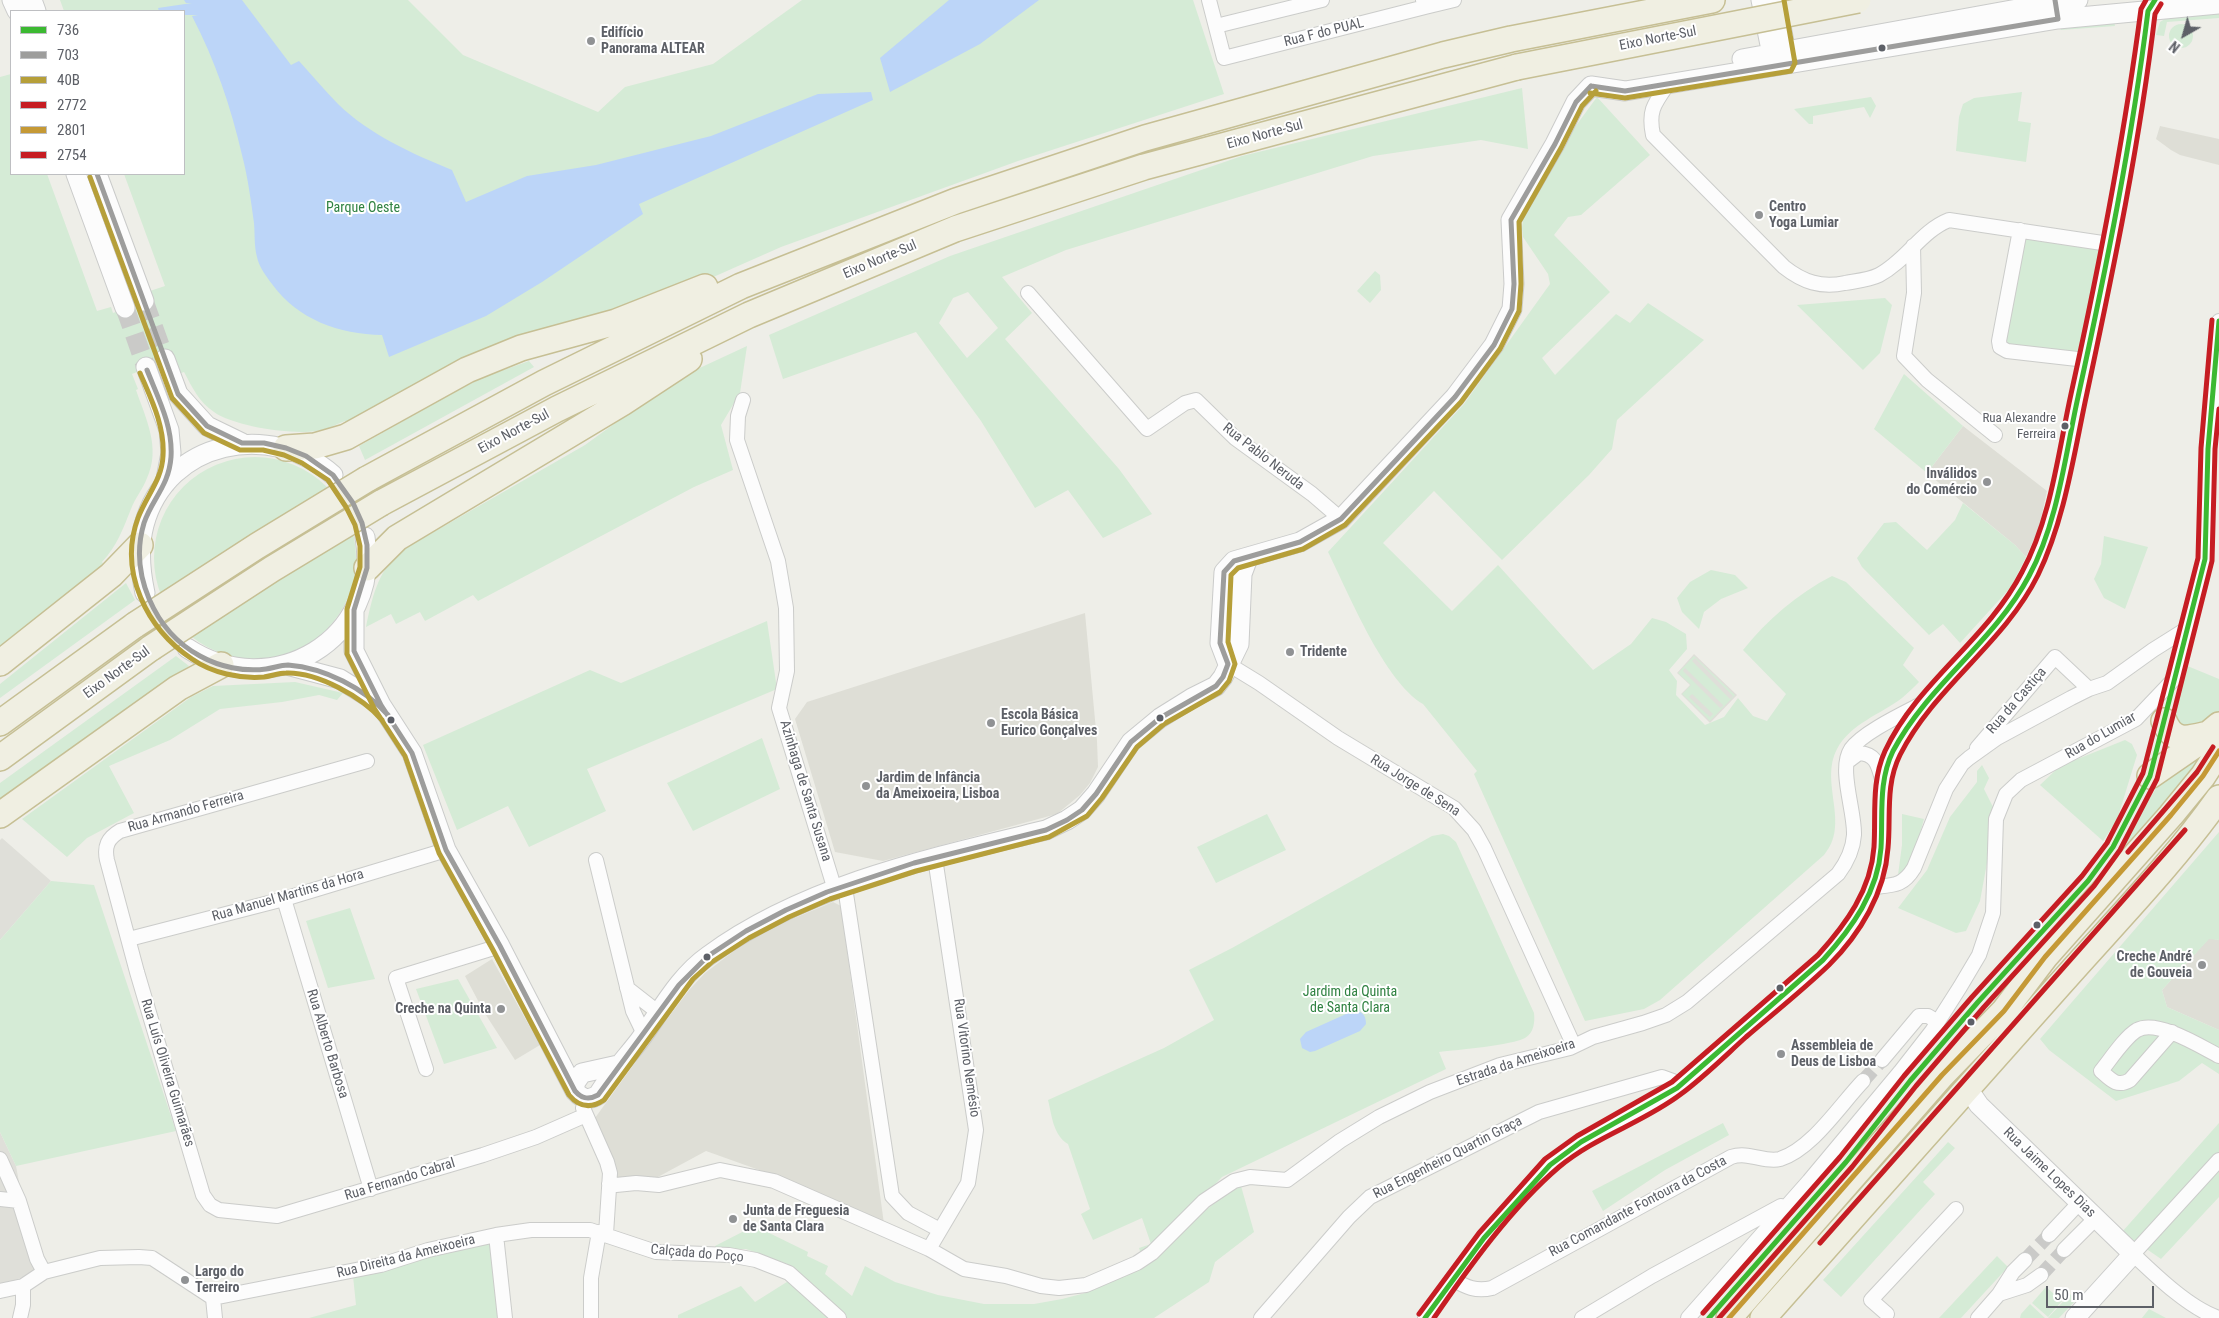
<!DOCTYPE html>
<meta charset="utf-8">
<style>
body{margin:0}
#map{position:relative;width:2219px;height:1318px;overflow:hidden;background:#eeeee8;font-family:"Roboto Condensed",sans-serif}
canvas{display:block}
.legend{position:absolute;left:10px;top:10px;width:175px;height:165px;box-sizing:border-box;background:#fff;border:1px solid #bebfc2;margin:0;padding:6px 9px;list-style:none;font-size:15px;color:#5d6067}
.legend li{display:flex;align-items:center;gap:10px;height:25px}
.legend b{width:25px;border:1px solid #bebfc2}
.north{position:absolute;left:2159px;top:10px;width:50px;height:50px;-webkit-text-stroke:4px #fff;paint-order:stroke;rotate:218deg;font-size:14px;font-weight:700;line-height:20px;text-align:center;color:#5d6067}
.north::after{content:'';display:block;margin:auto;width:18px;height:22px;background:#5d6067;clip-path:polygon(50% 0,100% 100%,50% 72%,0 100%)}
.scale{position:absolute;left:2046px;top:1286px;width:108px;height:22px;box-sizing:border-box;border:2px solid #5d6067;border-top:0;padding-left:6px;font-size:15px;line-height:18px;white-space:nowrap;color:#5d6067;-webkit-text-stroke:4px #fff;paint-order:stroke}
</style>
<div id="map">
<canvas width="2219" height="1318"></canvas>
<ul class="legend">
<li><b style="height:6px;background:#3cb932"></b>736</li>
<li><b style="height:6px;background:#9d9d9c"></b>703</li>
<li><b style="height:6px;background:#b69f39"></b>40B</li>
<li><b style="height:6px;background:#c61d23"></b>2772</li>
<li><b style="height:6px;background:#c59935"></b>2801</li>
<li><b style="height:6px;background:#c61d23"></b>2754</li>
</ul>
<div class="north">N</div>
<div class="scale">50 m</div>
</div>
<script>
const g = document.querySelector('canvas').getContext('2d');
g.lineJoin = 'round';
function paint(path, color) { g.fillStyle = color; g.fill(path, 'evenodd'); }
function stroke(path, color, width, dash) { g.strokeStyle = color; g.lineWidth = width; g.lineCap = dash ? 'butt' : 'round'; g.setLineDash(dash || []); g.stroke(path); }
function drawText(font, color, halo, rows, align = 'center') {
  g.font = font + ' "Roboto Condensed",sans-serif'; g.lineWidth = 4; g.setLineDash([]); g.textBaseline = 'middle'; g.strokeStyle = halo; g.fillStyle = color; for (const [text, x, y, turn = 0] of rows) {
    g.save(); g.translate(x, y); g.rotate((+turn || 0) * Math.PI / 180); g.textAlign = isNaN(turn) ? turn : align; if (halo) g.strokeText(text, 0, 0); g.fillText(text, 0, 0); g.restore();
  }
}
paint(new Path2D(`
 M1694 654 1737 695 1710 723 1681 694 1690 685 1677 673Z
 M2 838 51 881 0 940V840Z
 M0 1132 16 1166 36 1272 0 1286Z`), '#dfdfd9');
paint(new Path2D(`
 M2160 126 2219 139V165L2180 155 2171 150 2156 139Z
 M1963 426 2047 491 2039 528 2026 557 2015 545 1927 473Z
 M1085 613 1097 741 1098 767 1090 783 1080 795 1057 814 883 861 835 852 795 719 807 702Z
 M833 902 841 906 884 1224 801 1185 706 1151 656 1178 618 1179 595 1118 660 1028 690 989 705 973 739 947 768 929Z
 M2209 938 2219 940V1030L2167 1007 2162 990Z
 M492 959 540 1045 515 1060 484 1012 465 976Z`), '#deded6');
paint(new Path2D(`
 M60 0H408L463 55 598 112 625 87 713 64 802 0H1193L1224 94 1018 161 781 247 684 290 349 428 345 421C335 425 326 430 315 431 292 435 233 426 214 412 199 402 192 387 184 372L181 373 175 357 132 374 138 389 136 390C146 419 161 448 147 478 143 489 135 498 131 509 123 529 117 546 102 562L104 565 0 648V77L11 74V174H47L97 311 111 307 113 313 152 299 150 291 165 286 124 174H184V11H64Z
 M2219 12V18L2167 22 2164 36 2156 35 2160 22 2168 17Z
 M2114 21 2115 26 2061 30 2060 27Z
 M2169 36a12 12 0 1 1 24 0a12 12 0 1 1-24 0Z
 M1522 88 1528 149 1481 140 1373 156 1066 250 1002 277 1032 313 1005 339 1119 469 1152 514 1103 538 1068 490 1035 508 981 421 916 332 783 379 769 335 950 256 1242 156ZM968 292 998 328 967 358 939 323 953 298Z
 M2022 92 2018 121 2031 123 2026 162 1956 151 1959 117 1963 104 1974 98Z
 M1597 97 1650 155 1581 215 1568 217 1554 235 1610 292 1542 358 1555 375 1616 314 1630 323 1648 303 1704 340 1617 420 1612 449 1589 475 1502 560 1434 491 1383 543 1452 611 1498 565 1593 670 1631 644 1652 618 1666 622 1686 634 1687 649 1669 670 1677 681 1676 695 1705 725 1724 717 1738 698 1753 716 1767 721 1786 694 1743 650C1767 620 1797 594 1832 576L1846 582 1914 648 1903 665 1919 682C1914 687 1908 693 1902 698 1881 714 1850 724 1837 749 1819 783 1851 824 1824 855L1660 1000 1644 1009 1585 1021 1474 774 1477 771 1423 704C1384 681 1349 594 1328 552L1464 404 1550 284 1548 274 1523 237 1522 228 1524 210 1575 127Z
 M1871 97 1876 106 1870 118 1864 107 1813 116V124H1809L1794 109Z
 M2020 230 2109 244 2086 360 2003 349Z
 M1375 271 1380 275 1381 290 1370 303 1357 291Z
 M1885 298 1892 305 1880 353 1863 370 1797 305Z
 M747 346 740 393 721 425 733 470 694 487 478 601 473 595 425 621 420 612 396 624 391 614 366 627C372 598 377 574 399 552L585 445 676 379Z
 M529 361 534 367 365 460 359 446 458 390 484 377Z
 M1904 374 1963 426 1927 473 1874 429Z
 M154 558a101 101 0 1 1 202 0a101 101 0 1 1-202 0Z
 M1963 503 2015 545 2026 557 2011 587 1960 643 1943 624 1929 635 1862 567 1857 558 1884 523 1896 522 1927 550 1955 520Z
 M2104 536 2148 547 2125 609 2104 598 2094 579 2101 564Z
 M1711 570 1735 575 1748 588 1721 599 1704 612 1699 629 1682 612 1677 598 1690 582Z
 M126 583 135 600 0 698V684Z
 M767 621 777 689 587 769 606 811 529 847 508 806 457 830 423 745 590 670 621 683Z
 M176 656 189 666 0 805V783Z
 M1694 656 1735 695 1710 721 1682 694 1691 685 1678 673ZM1695 658 1733 696 1730 699 1692 661ZM1685 668 1723 705V706L1720 708 1683 671ZM1692 694 1713 714 1710 717 1689 697Z
 M2185 665 2219 679V717L2215 723 2183 728 2175 721Z
 M295 682 343 693 337 700 319 695 282 702 220 709 170 740 109 766 134 813 87 838 67 857 22 819 191 697 213 686Z
 M2217 737 2192 775 2124 853 2121 849 2144 807 2164 776Z
 M762 738 780 789 693 831 667 783Z
 M2125 740 2132 744 2137 755 2117 820 2103 841 2040 785 2060 766Z
 M1982 765 1989 778 1984 789 1994 809 1991 841 1980 901 1966 931 1956 933 1898 908 1927 870 1950 817 1977 782V771Z
 M1267 814 1286 850 1216 883 1197 847Z
 M1902 814 1924 819C1920 833 1912 868 1898 875L1902 845Z
 M2219 832V940L2209 939 2162 990 2167 1007 2219 1030V1074L2202 1063 2179 1081 2116 1101 2049 1050 2040 1039Z
 M1443 834 1449 836 1456 842 1534 1013C1535 1022 1534 1033 1525 1038 1513 1045 1457 1050 1439 1052L1446 1069 1222 1177 1171 1230 1141 1254 1139 1248 1151 1244 1142 1218 1093 1240 1081 1214 1090 1209 1068 1144C1053 1135 1052 1116 1048 1100L1164 1048 1214 1020 1189 970 1232 948 1432 836Z
 M51 881 94 885 176 1131 16 1166 0 1132V940Z
 M350 908 375 979 328 988 306 921Z
 M458 979 497 1048 444 1064 416 989Z
 M1723 1123 1729 1135 1665 1170 1603 1211 1592 1191Z
 M2219 1123V1197L2161 1259 2122 1232Z
 M1948 1142 1955 1148 1923 1182 1935 1194 1841 1297 1823 1280Z
 M1241 1186 1254 1232 1215 1262 1209 1282 1154 1318H678V1315L741 1286 755 1302 790 1280 787 1264 746 1249H715V1246L752 1227 761 1229 808 1252 807 1256 828 1266 825 1274 852 1296 865 1266 895 1282 938 1295 984 1304H1034L1062 1299 1085 1293 1122 1276 1230 1191Z
 M492 1241 498 1318H309L356 1305 353 1276Z
 M1997 1256 2008 1267 1961 1318H1939Z
 M2046 1287 2062 1301 2048 1317 2032 1303Z
 M2070 1294 2076 1300 2059 1318H2048Z
 M2030 1304 2045 1318H2020L2021 1314Z
 M2149 1309 2166 1318H2142Z`), '#d5ebd6');
paint(new Path2D(`
 M184 0H242L291 65 299 61C312 75 324 90 338 104 370 135 411 153 452 170L466 202 527 176 596 165 711 136 818 94 871 92 873 100 639 204 643 214 542 282 486 316 389 357 382 335C339 334 298 320 272 284 266 276 259 267 257 257 254 246 255 234 254 223 251 201 248 178 242 155 231 107 215 60 192 16L198 15H184V11H159L158 8 192 3H186Z
 M949 0H1039L980 44 890 92 880 58Z
 M1355 1010C1363 1012 1366 1016 1366 1024L1360 1031 1315 1051 1310 1052 1302 1048 1300 1039 1306 1032Z`), '#bcd5f8');
stroke(new Path2D(`
 M1863 1081 1882 1060
 M2025 1260 2049 1235
 M2041 1275 2064 1250`), '#cacac8', 14, [14, 7]);
stroke(new Path2D(`
 M144 301 165 359
 M125 308 146 367`), '#cacac8', 19, [19, 9]);
const street = new Path2D(`
 M1209 0 1224 58 1425 7 1423 0
 M1425 7 1454 0
 M1216 26 1322 0
 M1668 84C1654 104 1648 111 1653 135L1784 267C1803 282 1821 288 1845 283 1856 281 1869 280 1879 275 1906 261 1921 231 1949 220L2109 244
 M2020 230 1999 341 2000 347 2007 351 2086 360
 M1913 246 1914 293 1904 356 1927 380 1995 435
 M1028 293 1147 429 1185 403 1196 400 1235 438 1312 494 1341 519
 M743 400 738 416 737 440 778 561 786 608 787 671 779 708 835 890
 M1228 664 1259 683 1338 738 1454 808 1474 830 1484 848 1574 1046
 M1977 748 2055 657 2089 689
 M367 761 120 831C108 838 104 846 107 860L137 972 203 1195 210 1205 219 1210 277 1216 483 1155 536 1137 586 1115
 M1847 762 1859 753C1876 754 1878 765 1882 779
 M596 860 633 1011 644 1034
 M845 887 892 1196 908 1213 940 1230
 M1874 887C1894 885 1903 886 1914 868L1946 789 1962 764 1969 758 1997 738 2071 698 2089 689 2107 683 2153 650 2188 628
 M284 899 371 1189
 M129 939 284 899 446 850
 M627 988 659 1013
 M2172 1032 2130 1080C2117 1088 2110 1079 2101 1071 2110 1060 2125 1037 2137 1030 2157 1019 2200 1046 2219 1056
 M1882 1060 1919 1016H1928L1938 1022
 M426 1069 396 978 500 946
 M583 1108 607 1162 610 1173 606 1234
 M0 1159 19 1201
 M609 1184 616 1185 636 1183 659 1185 720 1170 774 1181 929 1249 964 1269 1006 1276 1041 1286 1059 1288 1086 1285 1137 1263 1152 1253 1204 1201 1234 1181 1250 1177 1287 1180 1340 1141 1379 1117 1430 1092 1500 1065 1570 1048 1593 1037 1643 1023 1666 1015 1687 1002 1838 874C1847 862 1853 850 1854 835 1855 811 1838 769 1851 749 1864 731 1909 711 1929 700
 M0 1199 19 1201 37 1259 44 1272
 M496 1235 505 1318
 M2049 1235 2080 1202
 M929 1249 968 1183 976 1130 935 858
 M2064 1250 2096 1218
 M1452 1279C1466 1287 1476 1292 1492 1288L1731 1157C1749 1151 1764 1163 1780 1159 1812 1149 1840 1105 1863 1081
 M0 1291 23 1286 44 1272 100 1258 139 1257 152 1258 213 1298
 M1999 1294 2027 1285 2041 1275
 M213 1298 381 1265 428 1250 496 1235 531 1230H590L656 1252 729 1255 756 1260 789 1273 839 1318
 M213 1298 215 1318
 M1887 1314 1871 1300 1956 1209
 M20 1318 23 1305V1286
 M591 1318V1278L599 1232
 M1261 1318 1349 1217 1370 1197 1539 1112 1662 1077 1673 1081 1677 1088
 M1425 1318C1455 1273 1487 1232 1524 1192 1537 1178 1551 1162 1568 1151 1603 1127 1642 1112 1677 1088L1823 960C1853 929 1878 893 1881 848 1882 815 1877 783 1893 752 1926 685 1995 643 2029 576 2048 539 2056 499 2065 458 2073 421 2081 384 2089 347 2111 236 2136 124 2148 11
 M1582 1318 1652 1276 1781 1206
 M1688 1318 1809 1181 1900 1072 1932 1031 1960 987 1979 955 1993 913 1996 819 2006 794 2021 780 2136 719 2175 678 2205 559 2208 449 2219 321
 M1978 1318 1999 1294 2013 1272 2025 1260
 M2219 1318C2190 1309 2155 1275 2133 1254L2219 1160`);
const secondary = new Path2D(`
 M12 0 17 11
 M32 0 36 11
 M1761 0 1774 65
 M1776 0 1788 63
 M1742 59 2056 2 2078 0
 M1591 86 1625 91 2058 19 2219 4
 M76 174 125 308
 M97 174 144 301
 M165 359 178 394 207 426 242 443
 M146 367 169 430 171 453 165 484
 M145 593C140 570 138 548 144 525 167 440 271 420 333 475
 M354 610V651L381 705 412 753 446 850 500 946 575 1091C582 1099 588 1101 598 1095 610 1075 625 1059 639 1041 660 1013 678 977 708 956 805 885 931 858 1046 830L1067 820 1082 810 1096 794 1131 742 1160 718 1192 698 1216 686 1223 677 1239 644 1242 574 1248 558
 M187 648C272 704 382 639 365 537
 M1228 664 1220 643 1224 572 1234 561 1300 542 1341 519 1455 397 1494 345 1512 309 1514 284 1511 220 1555 144 1576 102 1591 86
 M287 665 340 679 380 704
 M1968 1089 1979 1105 2133 1254 2075 1318
 M575 1091V1083L582 1073 618 1065`);
const highway = new Path2D(`
 M286 448 315 446 346 437 467 370 521 348 616 322 705 287
 M367 479 544 383 741 286 956 201 1145 138 1443 55 1511 39 1712 0
 M381 503 557 409 749 315 955 229 1144 167 1517 67
 M367 568 397 538 622 403 689 359
 M0 663 111 575 140 545
 M2164 721C2174 744 2187 739 2208 734
 M0 723 135 625
 M0 758 151 648
 M2150 776 2195 745 2219 725
 M0 815 178 688 221 665
 M1729 1318 1942 1075 2004 1011 2045 957 2171 815 2203 776 2219 751
 M1763 1318C1863 1206 1963 1094 2062 982 2115 922 2173 863 2219 798`);
stroke(street, '#cbccca', 16);
stroke(secondary, '#cacbca', 21);
stroke(highway, '#c6bf94', 28);
stroke(street, '#fcfcfc', 14);
stroke(secondary, '#fcfcfc', 19);
stroke(highway, '#f0efe2', 25);
const highwayBridge = new Path2D(`
 M1517 67 1858 0
 M135 625 257 546 367 479
 M151 648 272 569 381 503`);
stroke(highwayBridge, '#c6bf94', 28, []);
stroke(highwayBridge, '#f0efe2', 25);
stroke(new Path2D(`
 M1425 1318 1484 1238 1550 1165 1581 1142 1677 1088 1823 960C1852 928 1878 892 1881 848 1883 815 1878 782 1893 751 1928 685 1994 642 2029 576 2058 522 2065 456 2078 397 2106 269 2132 141 2148 11L2155 0
 M1709 1318 1846 1162 1910 1081 1978 1002 2088 881 2113 847 2150 776 2205 559 2208 449 2219 321`), '#3cb932', 5);
stroke(new Path2D(`
 M1591 86 1625 91 2058 19 2055 0
 M97 174 178 394 207 426 242 443H264L286 448 306 456 333 475 353 503 362 523 367 545V568L354 610V651L381 705 412 753 446 850 500 946 575 1091C582 1099 589 1100 598 1095L679 985 708 956 746 931 786 910 827 892 914 863 1046 830 1067 820 1082 810 1096 794 1131 742 1160 718 1216 686 1223 677 1228 664 1220 643 1224 572 1234 561 1300 542 1341 519 1455 397 1494 345 1512 309 1514 284 1511 220 1555 144 1576 102 1591 86
 M147 370C158 398 173 426 171 457 169 486 152 499 144 523 129 573 154 631 200 656 220 667 244 672 266 669 273 668 281 665 288 665 325 668 364 688 388 715`), '#9d9d9c', 5);
stroke(new Path2D(`
 M1590 93 1625 98 1791 71 1795 63 1784 0
 M90 177 172 398 204 433 240 450H263L284 455 302 463 328 480 346 507 355 525 360 546V567L347 609V654L374 708 405 756 439 853 493 950 569 1095C579 1107 591 1109 604 1100L693 979 712 962 749 938 789 917 830 899 916 871 1049 837 1087 816 1102 798 1137 747 1164 724 1220 692 1229 681 1235 664 1228 642 1231 575 1238 568 1303 549 1345 525 1461 402 1500 349 1519 311 1521 284 1519 222 1561 148 1582 106 1596 91
 M140 373C151 399 165 426 163 456 162 480 146 496 138 518 118 572 147 629 192 659 212 673 240 679 264 677 271 676 279 673 286 673 318 672 362 697 382 720`), '#b69f39', 5);
stroke(new Path2D(`
 M1434 1318C1469 1267 1512 1207 1559 1167 1596 1136 1643 1123 1681 1094 1704 1077 1725 1056 1746 1037 1774 1013 1803 990 1829 965 1860 934 1885 893 1888 848 1891 817 1885 785 1900 755 1934 687 2004 644 2038 575 2065 519 2074 453 2087 393 2114 267 2140 141 2155 14L2161 4
 M1719 1318 1852 1167 1916 1086 1984 1007 2094 886 2120 850 2157 779 2212 561 2215 449 2219 409`), '#c61d23', 5);
stroke(new Path2D(`
 M1729 1318 1942 1075 2004 1011 2045 957 2171 815 2203 776 2219 751`), '#c59935', 5);
stroke(new Path2D(`
 M2128 852 2197 772 2213 747
 M1820 1243 2185 830
 M1703 1313 1840 1157 1904 1076 1972 997 2082 876 2107 843 2143 773 2198 558 2201 448 2212 320
 M1419 1314 1479 1233 1545 1159 1577 1136 1672 1082 1818 955C1846 924 1871 890 1874 847 1876 814 1871 782 1885 751 1917 682 1987 640 2022 572 2051 519 2058 453 2071 394 2099 267 2124 139 2141 9L2146 0`), '#c61d23', 5);
for (const [x, y, r, color] of [
 [591,41,5,"#909294"],
 [1882,48,4.5,"#5d6067"],
 [1759,215,5,"#909294"],
 [2065,426,4.5,"#5d6067"],
 [1987,482,5,"#909294"],
 [1290,652,5,"#909294"],
 [1160,718,4.5,"#5d6067"],
 [391,720,4.5,"#5d6067"],
 [991,723,5,"#909294"],
 [866,786,5,"#909294"],
 [2037,925,4.5,"#5d6067"],
 [707,957,4.5,"#5d6067"],
 [2202,965,5,"#909294"],
 [1780,988,4.5,"#5d6067"],
 [501,1009,5,"#909294"],
 [1971,1022,4.5,"#5d6067"],
 [1781,1054,5,"#909294"],
 [733,1219,5,"#909294"],
 [185,1280,5,"#909294"]
]) { const dot = new Path2D(); dot.arc(x, y, r, 0, 2 * Math.PI); g.fillStyle = color; g.fill(dot); stroke(dot, '#fff', 2); }
drawText('13px', '#5d6067', '#fff', [
 ["Rua Alexandre",2056,419],
 ["Ferreira",2056,435]
], 'right');
drawText('bold 14px', '#5d6067', '#fff', [
 ["Edifício",601,33],
 ["Panorama ALTEAR",601,49],
 ["Centro",1769,207],
 ["Yoga Lumiar",1769,223],
 ["Inválidos",1977,474,"right"],
 ["do Comércio",1977,490,"right"],
 ["Tridente",1300,652],
 ["Escola Básica",1001,715],
 ["Eurico Gonçalves",1001,731],
 ["Jardim de Infância",876,778],
 ["da Ameixoeira, Lisboa",876,794],
 ["Creche André",2192,957,"right"],
 ["de Gouveia",2192,973,"right"],
 ["Creche na Quinta",491,1009,"right"],
 ["Assembleia de",1791,1046],
 ["Deus de Lisboa",1791,1062],
 ["Junta de Freguesia",743,1211],
 ["de Santa Clara",743,1227],
 ["Largo do",195,1272],
 ["Terreiro",195,1288]
], 'left');
drawText('14px', '#5d6067', '#fff', [
 ["Rua F do PUAL",1324,33,-14],
 ["Eixo Norte-Sul",1658,39,-11],
 ["Eixo Norte-Sul",1265,135,-15],
 ["Eixo Norte-Sul",880,260,-23],
 ["Eixo Norte-Sul",514,432,-28],
 ["Rua Pablo Neruda",1263,457,38],
 ["Eixo Norte-Sul",117,673,-36],
 ["Rua da Castiça",2017,701,-49],
 ["Rua do Lumiar",2101,736,-30],
 ["Rua Jorge de Sena",1415,786,32],
 ["Azinhaga de Santa Susana",805,791,73],
 ["Rua Armando Ferreira",186,812,-16],
 ["Rua Manuel Martins da Hora",288,896,-16],
 ["Rua Alberto Barbosa",327,1044,73],
 ["Rua Vitorino Nemésio",966,1058,82],
 ["Estrada da Ameixoeira",1516,1063,-18],
 ["Rua Luís Oliveira Guimarães",167,1073,73],
 ["Rua Engenheiro Quartin Graça",1448,1158,-27],
 ["Rua Jaime Lopes Dias",2049,1173,44],
 ["Rua Fernando Cabral",400,1180,-17],
 ["Rua Comandante Fontoura da Costa",1638,1207,-28],
 ["Calçada do Poço",697,1254,5],
 ["Rua Direita da Ameixoeira",406,1257,-14]
]);
drawText('14px', '#308242', '#fff', [
 ["Parque Oeste",363,208],
 ["Jardim da Quinta",1350,992],
 ["de Santa Clara",1350,1008]
]);
</script>
